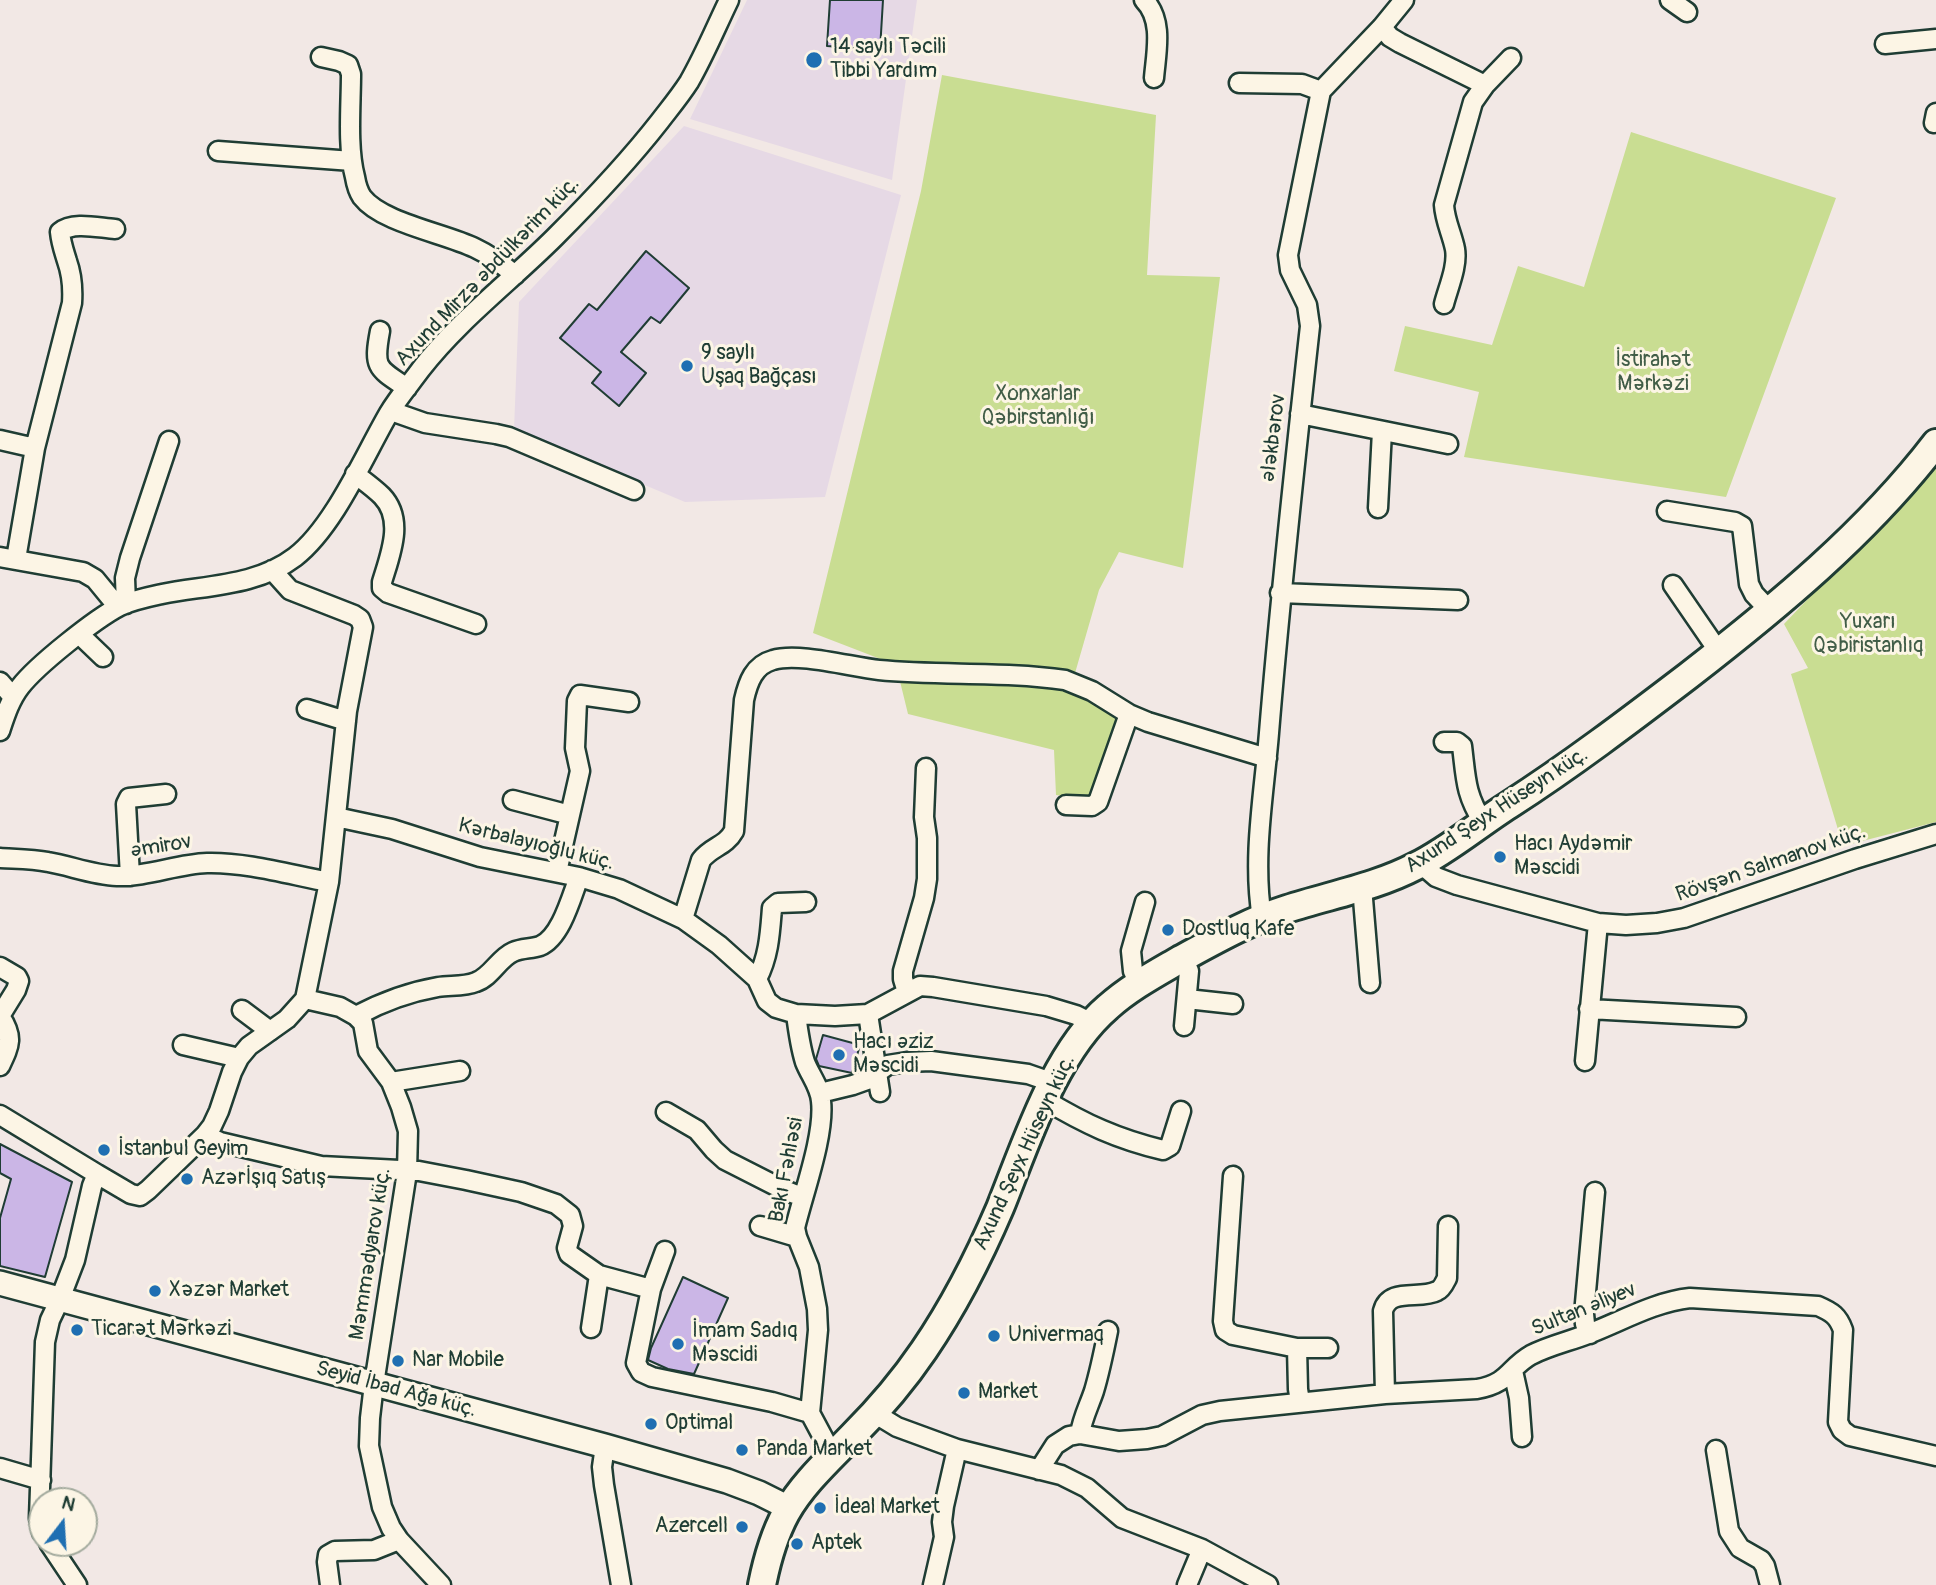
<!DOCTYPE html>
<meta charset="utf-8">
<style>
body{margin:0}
#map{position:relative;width:1936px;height:1585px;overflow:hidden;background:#f2e8e5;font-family:Pangolin,sans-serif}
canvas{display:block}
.north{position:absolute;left:28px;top:1487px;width:70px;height:70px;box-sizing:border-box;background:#fcf5e5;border:2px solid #a4ab9e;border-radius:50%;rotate:17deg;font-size:19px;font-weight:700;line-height:28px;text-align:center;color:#1f3d34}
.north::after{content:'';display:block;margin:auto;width:24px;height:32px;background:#1f6fb2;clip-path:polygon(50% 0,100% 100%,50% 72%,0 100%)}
</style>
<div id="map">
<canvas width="1936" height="1585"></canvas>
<div class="north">N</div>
</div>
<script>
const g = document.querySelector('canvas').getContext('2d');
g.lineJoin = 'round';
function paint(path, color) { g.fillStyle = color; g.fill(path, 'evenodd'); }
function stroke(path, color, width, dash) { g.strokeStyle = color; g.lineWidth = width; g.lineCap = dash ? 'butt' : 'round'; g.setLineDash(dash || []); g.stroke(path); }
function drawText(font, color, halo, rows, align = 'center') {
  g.font = font + ' Pangolin,sans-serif'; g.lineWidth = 6; g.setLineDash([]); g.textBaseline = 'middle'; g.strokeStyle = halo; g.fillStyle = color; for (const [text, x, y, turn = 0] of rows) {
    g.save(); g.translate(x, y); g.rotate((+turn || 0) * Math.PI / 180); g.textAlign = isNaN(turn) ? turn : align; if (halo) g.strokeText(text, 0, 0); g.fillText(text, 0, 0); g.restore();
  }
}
paint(new Path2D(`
 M747 0H917L892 180 690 119Z
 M684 126 901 195 825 497 685 502 514 430 519 302Z`), '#e6d9e5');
paint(new Path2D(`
 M942 75 1156 115 1147 275 1220 277 1183 568 1119 552 1099 590 1071 687 1122 722 1093 800 1056 795 1054 750 908 714 896 665 813 633 921 191Z
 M1631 132 1836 198 1726 497 1464 457 1479 392 1394 371 1405 326 1492 345 1518 266 1584 287Z
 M1936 464V822L1843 846 1791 674 1808 668 1784 624Z`), '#c9dd92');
const building = new Path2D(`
 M830 0H883L880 50 827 46Z
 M646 251 689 288 660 323 651 317 621 352 646 373 619 406 592 383 601 372 560 338 589 304 597 310Z
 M823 1035 860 1045 852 1073 819 1066 816 1059Z
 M0 1144 72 1182 45 1277 0 1266V1218L11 1179 0 1173Z
 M683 1277 728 1298 694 1374 668 1369 648 1360 651 1348Z`);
paint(building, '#cbb6e6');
stroke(building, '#1f3d34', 2);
const minor = new Path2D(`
 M1144 0C1164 20 1156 53 1154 78
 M1670 0 1687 12
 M1382 27 1390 37 1400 43 1485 85
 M1885 44 1936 39
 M321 57 339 61 348 65 351 74C351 105 347 147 355 177 356 183 358 191 362 197 382 223 444 233 475 248 490 255 502 264 515 275
 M1239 83 1302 84 1321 91
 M1934 123 1936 113
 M218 151 352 161
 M1444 304C1448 288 1458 266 1455 249 1452 234 1445 221 1444 205L1473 102 1485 85 1511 58
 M380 331C373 368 377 368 407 388
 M391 411 425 423 496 434 509 437 634 490
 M1300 414 1448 444
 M0 440 35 448
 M355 474C364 481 374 488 382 496 405 520 390 555 382 582V588L388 593 476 624
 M1378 508 1382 431
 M1667 511 1735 522 1742 526 1749 584 1754 594 1770 611
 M0 557 83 572 95 579 118 607
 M16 559 35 448 72 303C73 288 72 275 67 261 64 251 61 243 60 232 73 221 99 228 115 229
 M1673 585 1719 652
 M1280 593 1458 600
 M126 604 125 578 130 558 169 441
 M79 634 103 657
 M0 682 13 697
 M307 709 346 721
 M0 731C5 716 10 700 20 687 37 665 95 619 120 606 133 600 148 597 162 594 207 585 257 586 295 557 334 527 364 456 389 413 398 398 410 384 421 369 458 321 512 280 555 237 592 200 628 162 660 121 670 108 680 96 689 82 704 56 716 27 729 0
 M1444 742H1457L1462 746C1466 778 1465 794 1483 822
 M513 800 570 815
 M1066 805 1092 806 1098 802 1129 714
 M336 817 392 829 480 857 579 877 619 889 683 919 719 945 757 979 767 1001 776 1008 796 1014 835 1016 868 1014 920 986 933 987 1046 1006 1076 1015 1092 1023
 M0 858C16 859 33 859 48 862 71 866 93 875 117 876 147 877 177 864 207 863 247 862 291 875 329 882
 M1421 864 1436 877 1457 885 1598 923 1626 925 1657 923 1684 918 1855 859 1936 834
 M557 872 580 771 575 748 577 701 580 695 629 702
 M130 876 126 804 129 798 166 794
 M1362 887 1370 983
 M1262 918C1252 857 1264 795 1269 733 1280 597 1295 461 1310 326L1307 305 1290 270 1288 255 1321 91 1382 27 1404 0
 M683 919 701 860C712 846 725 847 734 831L744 700C748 682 754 665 773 660 798 652 851 667 879 670 941 676 1004 671 1065 680L1092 691 1129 714 1148 722 1267 758
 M1183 958 1189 971 1184 1026
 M0 967 17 977 19 981 16 990 0 1016
 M757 979C769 956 770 933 772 908L778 903 806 902
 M1139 984 1133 971 1131 951 1145 902
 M907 992 903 979V971L924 898 927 879V838L924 817 926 768
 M305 999 340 1007 356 1016 363 1023 368 1051 391 1082 401 1107 408 1131 407 1172 374 1384 370 1418 369 1446 382 1507 391 1528 399 1540 441 1585
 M1187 999 1233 1004
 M1589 1009 1736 1017
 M242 1010 270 1031
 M796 1014C798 1030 800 1046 805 1062 810 1075 820 1087 821 1101 825 1135 803 1194 795 1228L797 1237 809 1267 817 1309 818 1330 810 1413 833 1456
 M868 1014 880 1092
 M0 1016C14 1037 10 1045 0 1066
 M356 1016C382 1002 409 992 438 987 450 985 464 987 476 982 491 977 499 958 513 952 522 948 531 949 540 946 561 937 571 898 579 877
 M183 1045 239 1058
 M1585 1061 1598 923
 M391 1082 460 1071
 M820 1093 853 1085 867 1080 888 1065 907 1062 931 1061 1028 1074 1054 1083
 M1045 1100C1085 1124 1117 1139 1163 1150L1170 1146 1181 1111
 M666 1112 697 1130 714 1150 725 1160 782 1189 802 1197
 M0 1115 97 1174
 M205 1135 220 1142 321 1166 419 1171 466 1180 521 1192 556 1204 570 1215 573 1226 567 1248 569 1254 599 1275 651 1289 636 1363 641 1372 652 1377 772 1402 810 1413
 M1233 1176 1223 1321 1225 1330 1233 1335 1297 1348 1298 1389 1300 1402
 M760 1226 797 1237
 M651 1289 665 1251
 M591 1328 599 1275
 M1590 1334 1585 1324 1584 1314 1595 1192
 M1297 1348H1328
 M1513 1371 1519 1398 1522 1437
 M1385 1394 1383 1311C1389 1287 1420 1300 1437 1291 1442 1289 1445 1282 1447 1278L1448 1226
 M874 1413 897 1427 957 1449 1061 1475 1087 1488 1122 1518 1202 1549 1268 1585
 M1080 1434C1082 1419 1089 1406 1094 1391 1100 1371 1104 1351 1108 1331
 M605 1446 602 1467 604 1485 621 1585
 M1716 1450 1729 1531 1740 1548 1761 1560 1765 1566 1770 1585
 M0 1468 41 1480
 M1039 1470 1055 1445 1069 1436 1080 1434 1119 1441 1147 1439 1162 1436 1202 1415 1220 1411 1385 1394 1477 1389C1510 1383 1508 1368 1531 1355 1548 1346 1570 1341 1588 1334 1622 1321 1654 1302 1690 1298L1818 1306C1832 1312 1838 1316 1843 1330L1838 1422 1842 1430 1850 1436 1936 1456
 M42 1532 39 1518 45 1342 50 1320 60 1299 75 1260 92 1186 97 1174 131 1194 140 1196 148 1190 205 1135 212 1126 219 1111 232 1072 239 1058 249 1046 287 1019 305 999 329 882 347 711 363 627 360 619 354 615 290 590 272 570
 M49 1543 77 1585
 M330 1585 327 1562 328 1555 335 1551 374 1550 399 1540
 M933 1585 944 1537 942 1522 944 1506 957 1449
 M1187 1585 1202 1549`);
const tertiary = new Path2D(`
 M0 1283 605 1446 727 1481 759 1493 789 1508`);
const secondary = new Path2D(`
 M762 1585C767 1560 774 1535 786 1513 803 1483 830 1459 853 1435 879 1409 903 1381 924 1350 954 1306 979 1257 1000 1208 1026 1144 1054 1053 1108 1007 1129 988 1155 974 1179 960 1214 941 1249 921 1287 909 1330 895 1376 887 1416 866 1447 851 1479 824 1509 805 1571 765 1629 721 1688 676 1777 607 1867 533 1936 443`);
stroke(minor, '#1f3d34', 23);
stroke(tertiary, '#1f3d34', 28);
stroke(secondary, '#1f3d34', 32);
stroke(minor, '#fcf5e5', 18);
stroke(tertiary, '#fcf5e5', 23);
stroke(secondary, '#fcf5e5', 26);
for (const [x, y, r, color] of [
 [814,60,9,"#1f6fb2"],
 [687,366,7,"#1f6fb2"],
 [1500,857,7,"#1f6fb2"],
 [1168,930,7,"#1f6fb2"],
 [839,1055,7,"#1f6fb2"],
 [104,1150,7,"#1f6fb2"],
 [187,1179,7,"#1f6fb2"],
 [155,1291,7,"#1f6fb2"],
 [77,1330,7,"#1f6fb2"],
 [994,1336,7,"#1f6fb2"],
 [678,1344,7,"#1f6fb2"],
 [398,1361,7,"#1f6fb2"],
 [964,1393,7,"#1f6fb2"],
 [651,1424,7,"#1f6fb2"],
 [742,1450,7,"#1f6fb2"],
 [820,1508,7,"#1f6fb2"],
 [742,1527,7,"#1f6fb2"],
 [797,1544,7,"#1f6fb2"]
]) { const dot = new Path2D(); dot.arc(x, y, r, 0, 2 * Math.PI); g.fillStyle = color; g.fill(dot); stroke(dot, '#fcf5e5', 2.5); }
drawText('21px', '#1f3d34', '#fcf5e5', [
 ["14 saylı Təcili",830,48],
 ["Tibbi Yardım",830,72],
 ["9 saylı",701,354],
 ["Uşaq Bağçası",701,378],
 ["Hacı Aydəmir",1514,845],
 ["Məscidi",1514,869],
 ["Dostluq Kafe",1182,930],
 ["Hacı Əziz",853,1043],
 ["Məscidi",853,1067],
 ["İstanbul Geyim",118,1150],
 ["Azərİşıq Satış",201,1179],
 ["Xəzər Market",169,1291],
 ["Ticarət Mərkəzi",91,1330],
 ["İmam Sadıq",692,1332],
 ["Məscidi",692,1356],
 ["Univermaq",1008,1336],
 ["Nar Mobile",412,1361],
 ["Market",978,1393],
 ["Optimal",665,1424],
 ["Panda Market",756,1450],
 ["İdeal Market",834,1508],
 ["Azercell",728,1527,"right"],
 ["Aptek",811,1544]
], 'left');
drawText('21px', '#1f3d34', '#fcf5e5', [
 ["Axund Mirzə Əbdülkərim küç.",488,272,-46],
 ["Ələkbərov",1274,438,-83],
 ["Axund Şeyx Hüseyn küç.",1497,811,-33],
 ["Kərbalayıoğlu küç.",536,845,14],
 ["Əmirov",161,847,-9],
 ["Rövşən Salmanov küç.",1771,864,-19],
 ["Axund Şeyx Hüseyn küç.",1025,1153,-65],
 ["Bakı Fəhləsi",787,1170,-79],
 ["Məmmədyarov küç.",371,1254,-81],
 ["Sultan Əliyev",1584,1310,-22],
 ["Seyid İbad Ağa küç.",396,1390,15]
]);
drawText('21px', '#415d47', '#fcf5e5', [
 ["İstirahət",1653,361],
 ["Mərkəzi",1653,385],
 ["Xonxarlar",1038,395],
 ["Qəbirstanlığı",1038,419],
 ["Yuxarı",1868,623],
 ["Qəbiristanlıq",1868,647]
]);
</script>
